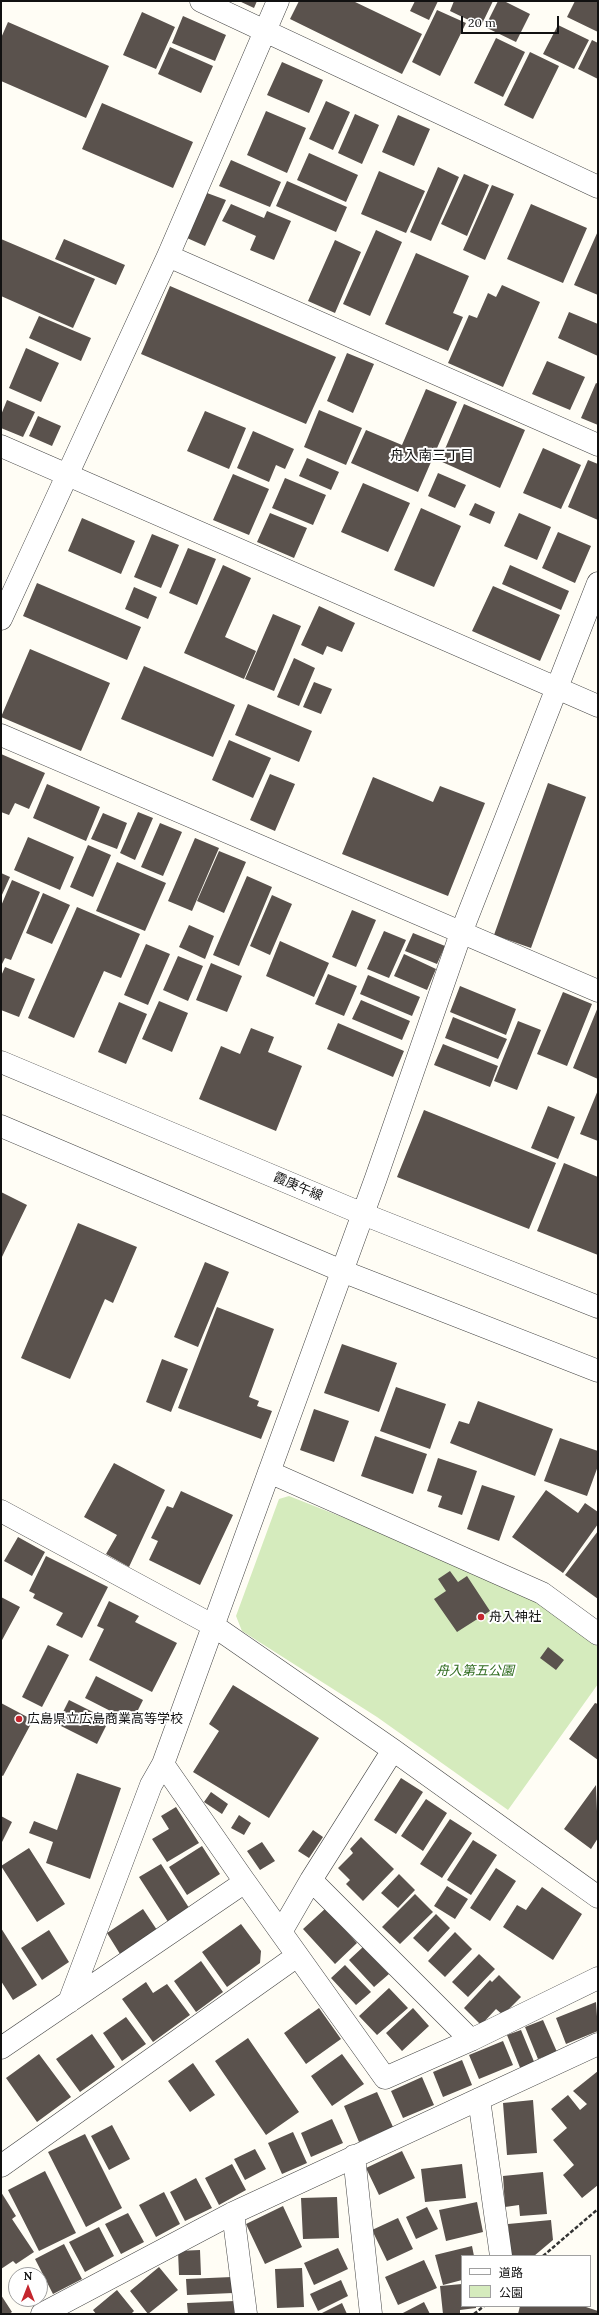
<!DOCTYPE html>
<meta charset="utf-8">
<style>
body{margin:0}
#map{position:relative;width:599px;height:2315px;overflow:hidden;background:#fffdf5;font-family:Lora,"Noto Sans JP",serif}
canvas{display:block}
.frame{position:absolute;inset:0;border:2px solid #111;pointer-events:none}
.legend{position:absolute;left:461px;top:2255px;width:130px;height:52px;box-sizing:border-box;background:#fff;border:1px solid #a0a0a0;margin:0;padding:5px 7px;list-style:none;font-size:12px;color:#111}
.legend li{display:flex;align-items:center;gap:8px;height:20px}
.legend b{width:20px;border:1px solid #a0a0a0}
.north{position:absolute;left:8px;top:2267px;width:40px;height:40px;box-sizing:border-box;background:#fff;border:1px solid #a0a0a0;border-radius:50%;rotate:0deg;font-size:11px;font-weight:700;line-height:16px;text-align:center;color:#111}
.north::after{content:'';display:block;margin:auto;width:14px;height:18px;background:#c4262e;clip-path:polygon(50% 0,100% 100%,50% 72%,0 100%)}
.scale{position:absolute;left:461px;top:16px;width:98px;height:18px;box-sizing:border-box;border:2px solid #111;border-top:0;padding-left:5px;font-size:12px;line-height:14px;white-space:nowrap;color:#111;-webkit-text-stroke:3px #fff;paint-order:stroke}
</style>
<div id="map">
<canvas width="599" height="2315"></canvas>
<div class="frame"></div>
<ul class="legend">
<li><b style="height:5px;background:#fff"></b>道路</li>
<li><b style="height:11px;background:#d5ebbd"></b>公園</li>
</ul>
<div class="north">N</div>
<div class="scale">20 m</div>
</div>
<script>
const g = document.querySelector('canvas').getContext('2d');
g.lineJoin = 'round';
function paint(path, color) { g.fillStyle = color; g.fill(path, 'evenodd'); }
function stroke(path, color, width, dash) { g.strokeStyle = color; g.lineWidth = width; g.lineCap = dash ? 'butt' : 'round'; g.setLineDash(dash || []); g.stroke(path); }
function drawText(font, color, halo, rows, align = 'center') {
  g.font = font + ' Lora,"Noto Sans JP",serif'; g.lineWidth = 4; g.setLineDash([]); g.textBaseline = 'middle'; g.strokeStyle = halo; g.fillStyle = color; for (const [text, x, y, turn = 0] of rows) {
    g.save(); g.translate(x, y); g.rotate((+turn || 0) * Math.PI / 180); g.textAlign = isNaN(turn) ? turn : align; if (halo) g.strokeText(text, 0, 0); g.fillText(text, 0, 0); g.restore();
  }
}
paint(new Path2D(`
 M289 1496 519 1587 598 1647V1684L508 1810 377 1717 242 1631 236 1616 279 1499Z`), '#d5ebbd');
paint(new Path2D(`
 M239 1H257L254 8Z
 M299 1H353L422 34 402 74 290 19Z
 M415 1H438L429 20 410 11Z
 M454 1H493L481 26 450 11Z
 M498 1H504L530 14 516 42 485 27Z
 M575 1H598V32L567 17Z
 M437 10 466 23 440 76 412 62Z
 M142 12 175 27 156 69 123 55Z
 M183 16 226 35 215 61 172 43Z
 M8 22 109 66 86 118 1 81V38Z
 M558 25 589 40 574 69 543 54Z
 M496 38 525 52 503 97 474 83Z
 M592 40 598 43V79L578 69Z
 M170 47 213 66 201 93 158 74Z
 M530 52 559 66 533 119 504 105Z
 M282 62 323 80 309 113 267 95Z
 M326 101 350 112 333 150 309 139Z
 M102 103 193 142 173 188 82 149Z
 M266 111 306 128 287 173 247 155Z
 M355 114 379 125 362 164 338 153Z
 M398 115 430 129 414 166 382 152Z
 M309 153 358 175 346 202 297 180Z
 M231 160 281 182 270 207 219 186Z
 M438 167 459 177 431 241 410 232Z
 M379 171 425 191 406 233 361 214Z
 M464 174 489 185 467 236 441 224Z
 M287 181 347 207 336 232 276 206Z
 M492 185 514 194 485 260 463 250Z
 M207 193 226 200 205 246 187 238Z
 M231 204 264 218 267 211 291 221 274 260 250 250 256 236 222 221Z
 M531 204 587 228 563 283 507 259Z
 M376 230 402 242 370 316 343 304Z
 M598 231V295L574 285Z
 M1 239 95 279 73 328 1 296Z
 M64 239 125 265 116 285 55 259Z
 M335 240 361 252 335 313 308 301Z
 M416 253 469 276 453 313 463 317 448 351 385 324Z
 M502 285 540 302 503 387 448 363 469 315 477 318 488 293 496 297Z
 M170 286 336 357 306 424 141 354Z
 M569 312 598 324V356L558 338Z
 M39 316 91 338 81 361 29 338Z
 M26 348 59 363 41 402 9 388Z
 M347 353 374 364 353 413 327 401Z
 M547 361 585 377 570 410 532 394Z
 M596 383 598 384V425L581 418Z
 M426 389 457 402 418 492 351 463 366 430 402 445Z
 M7 400 35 412 23 437 1 428V415Z
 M464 404 525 430 500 488 440 461Z
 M319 410 362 428 346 465 304 447Z
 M205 411 246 428 229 469 187 451Z
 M38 416 61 426 52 446 29 436Z
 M253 431 294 449 285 469 276 465 269 482 237 468Z
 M543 448 581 465 561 509 523 493Z
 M307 458 339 472 331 490 299 476Z
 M588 460 598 464V520L568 507Z
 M438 473 466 485 455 508 428 496Z
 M233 474 269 489 249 535 213 520Z
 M285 478 326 495 313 525 272 508Z
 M363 483 410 503 388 552 341 532Z
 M475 503 495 512 490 524 469 515Z
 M421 508 461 526 434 587 394 570Z
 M270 513 307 528 294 558 257 542Z
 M519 513 551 527 537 560 504 546Z
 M82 518 135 541 121 574 68 551Z
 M558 532 591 546 575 583 542 568Z
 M152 534 179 545 161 588 134 577Z
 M188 548 216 559 197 605 169 593Z
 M223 565 251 578 225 637 256 651 244 679 184 653Z
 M510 565 569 591 561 610 502 584Z
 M37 583 141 627 127 660 23 616Z
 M493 586 560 615 540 661 472 631Z
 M134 587 157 597 148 619 125 609Z
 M319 606 355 623 342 652 327 646 323 655 301 645Z
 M273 614 301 626 274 691 245 679Z
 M30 649 110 683 81 751 1 717Z
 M294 658 315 668 299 706 277 697Z
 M144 666 235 705 213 757 121 719Z
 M314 682 332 689 321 714 303 707Z
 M248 704 312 731 299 762 235 735Z
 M229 740 271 758 253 798 212 780Z
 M1 754 45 773 29 809 15 803 9 815 1 812Z
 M270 774 295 784 275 831 250 820Z
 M373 777 433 802 440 786 485 803 448 896 342 854Z
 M548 783 586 797 531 948 494 935Z
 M47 784 100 807 86 841 33 818Z
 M138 812 153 818 135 860 120 853Z
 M103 813 127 823 117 849 91 839Z
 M160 823 182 832 163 876 141 867Z
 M28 837 74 857 60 890 14 870Z
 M195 838 219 848 192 911 168 901Z
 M88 845 111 855 93 897 70 887Z
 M219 851 246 862 224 913 197 901Z
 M117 862 166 883 145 931 96 911Z
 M1 873 10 877 1 897Z
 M247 876 272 887 239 966 213 955Z
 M12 880 40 892 11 960 5 958 1 966V906Z
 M43 893 70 905 52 944 26 933Z
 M272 895 292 904 270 955 250 946Z
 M77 907 140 934 121 978 104 971 74 1038 28 1018Z
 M352 910 376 920 356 967 332 957Z
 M189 925 214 936 205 959 179 947Z
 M384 931 406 940 389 978 367 969Z
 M413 933 445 946 437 964 405 951Z
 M280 941 329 963 314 997 266 976Z
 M146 944 170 954 148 1005 124 995Z
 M404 954 436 969 427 990 394 976Z
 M178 956 203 966 188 1001 163 990Z
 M211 963 242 976 227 1012 196 1000Z
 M5 967 35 979 19 1017 1 1010V976Z
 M328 974 357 986 344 1016 315 1004Z
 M368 975 420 997 412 1016 360 994Z
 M460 986 516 1009 506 1035 450 1012Z
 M563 992 592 1004 567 1066 537 1054Z
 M361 1000 410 1021 402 1040 352 1019Z
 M159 1001 188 1013 172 1052 142 1039Z
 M119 1002 147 1014 126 1064 98 1052Z
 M598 1007V1079L573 1068Z
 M453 1017 507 1039 498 1059 445 1038Z
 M518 1021 541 1030 517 1090 494 1081Z
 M338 1023 404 1051 393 1077 327 1049Z
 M251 1028 274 1037 268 1052 302 1066 276 1131 199 1099 221 1046 240 1054Z
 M443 1044 498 1066 490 1087 434 1065Z
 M598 1090V1141L580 1134Z
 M548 1106 575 1117 558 1159 531 1148Z
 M424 1110 556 1163 529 1229 397 1177Z
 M564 1163 598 1177V1255L537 1231Z
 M1 1192 27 1205 1 1259Z
 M78 1223 137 1247 113 1303 105 1299 70 1379 21 1358Z
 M205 1262 229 1272 198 1347 174 1337Z
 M217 1307 274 1329 249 1397 259 1401 257 1406 272 1411 261 1439 178 1408Z
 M342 1344 397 1363 379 1412 324 1393Z
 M162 1359 188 1369 171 1412 146 1402Z
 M396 1387 446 1404 430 1449 380 1431Z
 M478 1401 553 1429 535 1476 450 1443 459 1421 469 1424Z
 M314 1409 349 1421 334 1462 300 1450Z
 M375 1436 427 1454 413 1494 361 1476Z
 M560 1438 598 1451V1466L587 1496 544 1481Z
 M438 1458 477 1471 462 1515 438 1507 442 1496 427 1491Z
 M114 1463 165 1490 129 1567 106 1554 117 1535 84 1517Z
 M482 1485 515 1496 499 1541 467 1529Z
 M546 1490 578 1513 585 1503 598 1512V1524L563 1573 512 1537Z
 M181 1491 233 1515 200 1585 149 1560 158 1541 151 1538 167 1506 173 1508Z
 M598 1531V1599L565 1575Z
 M18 1537 45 1552 32 1576 4 1561Z
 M46 1556 108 1587 82 1638 56 1625 63 1613 33 1598 35 1594 29 1591Z
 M450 1571 458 1582 467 1576 490 1611 457 1632 434 1599 446 1591 438 1579Z
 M1 1597 20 1607 1 1642Z
 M109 1601 139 1616 135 1622 177 1643 152 1692 89 1660 104 1629 97 1626Z
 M48 1645 69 1655 42 1707 22 1697Z
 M548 1647 564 1660 556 1670 540 1658Z
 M96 1676 143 1700 132 1722 85 1698Z
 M233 1685 319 1738 269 1818 193 1772 219 1731 209 1724Z
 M69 1700 109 1720 97 1744 57 1724Z
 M1 1703 33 1720 3 1776 1 1775Z
 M595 1703 598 1704V1760L569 1739Z
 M77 1773 121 1788 90 1879 46 1863 53 1842 29 1833 34 1821 57 1830Z
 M401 1778 423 1792 396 1834 374 1820Z
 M596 1785 598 1838 591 1849 564 1829Z
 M211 1792 228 1804 222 1814 204 1802Z
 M426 1799 447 1813 423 1851 401 1836Z
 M176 1807 199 1843 167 1862 152 1839 169 1829 161 1816Z
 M239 1815 251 1823 244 1835 231 1828Z
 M1 1816 12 1822 1 1844Z
 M450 1819 472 1833 442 1878 420 1864Z
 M313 1830 323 1837 309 1858 298 1851Z
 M361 1837 394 1869 363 1901 346 1884 350 1880 338 1868 353 1853 350 1849Z
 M473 1840 497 1855 471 1895 447 1880Z
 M262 1842 275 1861 260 1870 247 1851Z
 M202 1846 220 1874 187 1895 169 1867Z
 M29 1848 65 1904 37 1922 1 1866Z
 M161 1864 191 1911 170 1925 139 1877Z
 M496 1868 516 1881 490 1921 470 1908Z
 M399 1874 415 1890 398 1908 381 1893Z
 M447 1886 468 1899 455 1919 434 1906Z
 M542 1887 582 1914 553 1960 503 1927 517 1905 526 1910Z
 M415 1894 433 1912 400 1944 382 1927Z
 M326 1908 357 1943 335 1964 303 1929Z
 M143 1909 157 1930 120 1954 107 1933Z
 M436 1914 450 1928 428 1952 413 1938Z
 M241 1924 261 1951 260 1963 227 1987 202 1952Z
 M1 1928 37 1985 13 2000 1 1981Z
 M49 1930 69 1962 42 1980 21 1948Z
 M455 1932 472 1949 445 1977 428 1961Z
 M363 1947 389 1974 374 1987 349 1960Z
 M479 1954 495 1969 468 1997 452 1982Z
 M201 1961 223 1992 196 2012 174 1981Z
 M345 1965 371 1992 356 2005 331 1978Z
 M499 1975 521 1997 503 2015 496 2009 481 2025 464 2008 490 1980 492 1982Z
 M146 1982 153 1993 167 1984 190 2015 153 2042 122 1999Z
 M389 1988 408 2008 377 2035 359 2016Z
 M596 2002 598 2031 566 2044 556 2018Z
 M319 2008 341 2039 306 2064 284 2033Z
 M413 2008 429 2026 402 2051 386 2033Z
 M126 2017 146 2044 122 2061 103 2033Z
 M543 2020 557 2052 538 2059 525 2027Z
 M521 2030 535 2064 521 2070 507 2035Z
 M92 2034 115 2067 80 2092 56 2059Z
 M248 2038 299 2112 266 2135 215 2061Z
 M503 2041 513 2065 479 2079 469 2055Z
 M39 2054 71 2097 37 2122 6 2078Z
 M342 2054 364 2084 332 2106 311 2076Z
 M462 2060 472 2085 443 2097 433 2072Z
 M193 2063 215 2095 190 2112 168 2081Z
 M598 2071V2185L582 2198 563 2175 574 2165 553 2140 567 2128 551 2109 568 2095 580 2110 587 2104 573 2091Z
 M422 2077 434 2105 403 2118 391 2091Z
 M377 2092 393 2127 359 2142 344 2106Z
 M533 2100 537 2153 507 2155 503 2103Z
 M332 2119 343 2143 311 2157 301 2133Z
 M112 2125 130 2159 109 2170 91 2136Z
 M293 2132 307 2163 282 2174 268 2143Z
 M85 2134 122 2208 86 2227 48 2152Z
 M255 2149 266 2169 245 2180 234 2159Z
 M402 2151 415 2178 379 2195 366 2168Z
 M232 2164 246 2190 219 2205 205 2178Z
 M462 2164 466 2198 425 2202 421 2169Z
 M45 2171 76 2233 39 2251 8 2190Z
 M543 2172 547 2214 520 2216 519 2205 505 2207 503 2176Z
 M196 2178 212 2208 185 2221 170 2192Z
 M1 2192 16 2216 12 2219 34 2252 16 2264 13 2261 1 2269Z
 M164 2192 180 2224 156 2237 139 2205Z
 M337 2197 339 2238 303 2239 301 2198Z
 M477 2202 483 2232 446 2241 439 2210Z
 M283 2206 302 2247 265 2264 246 2224Z
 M427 2207 438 2229 416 2239 406 2217Z
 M128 2213 144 2242 121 2254 105 2224Z
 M398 2218 413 2249 387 2261 372 2230Z
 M551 2220 553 2240 534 2256H511L508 2224Z
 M99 2227 114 2256 85 2272 69 2242Z
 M64 2244 82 2279 53 2294 35 2259Z
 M472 2246 474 2256H462V2280L443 2285 435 2255Z
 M338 2248 348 2269 314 2285 304 2263Z
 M200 2250 201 2275H179L178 2251Z
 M424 2260 437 2288 398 2305 385 2277Z
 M159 2267 178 2290 148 2314 130 2291Z
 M302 2268 304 2307 277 2308 275 2269Z
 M232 2277 233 2293 187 2295 186 2279Z
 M341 2280 348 2296 318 2311 310 2294Z
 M462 2284V2306H476V2308L460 2310V2314H443L440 2286Z
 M117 2290 134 2311 131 2314H96L93 2310Z
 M1 2295 12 2312 9 2314H1Z
 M235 2301V2314H188L187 2303Z
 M424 2302 430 2314H401Z
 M342 2303 347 2314H320Z
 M520 2306H583L598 2311V2314H518Z`), '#5a524d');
const minor = new Path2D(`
 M201 1 598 187
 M168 256 598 445
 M1 446 598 706
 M1 619 168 256 278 1
 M1 735 598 991
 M1 1062 363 1214 598 1307
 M1 1126 342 1271 598 1371
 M269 1472 542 1593 598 1634
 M1 1511 214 1626 393 1750 598 1897
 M311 1880 471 2040
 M245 1882 163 1764 376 1178 461 933 598 583
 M281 1932 311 1880 393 1750
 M69 2002 151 1785 163 1764
 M1 2048 245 1882 385 2078 471 2040 598 1978
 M479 2099 501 2256
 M354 2156 371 2314
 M1 2166 297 1956
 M233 2213 246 2314
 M42 2314 233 2213 598 2044`);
stroke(minor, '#444', 23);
stroke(new Path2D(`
 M543 2256 598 2209
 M474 2314 484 2306`), '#333', 2.5, [4, 2]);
stroke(minor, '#fff', 22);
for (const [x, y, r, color] of [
 [481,1617,4,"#c4262e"],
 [19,1719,4,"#c4262e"]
]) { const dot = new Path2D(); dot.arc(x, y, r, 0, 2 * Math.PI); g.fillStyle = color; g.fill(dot); stroke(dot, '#fff', 1.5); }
drawText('13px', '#111', '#fff', [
 ["霞庚午線",298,1187,23]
]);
drawText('13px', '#111', '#fff', [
 ["舟入神社",489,1617],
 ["広島県立広島商業高等学校",27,1719]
], 'left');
drawText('italic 13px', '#2f6b1f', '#fff', [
 ["舟入第五公園",475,1671]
]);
drawText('14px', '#111', '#fff', [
 ["舟入南三丁目",432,456]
]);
</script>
